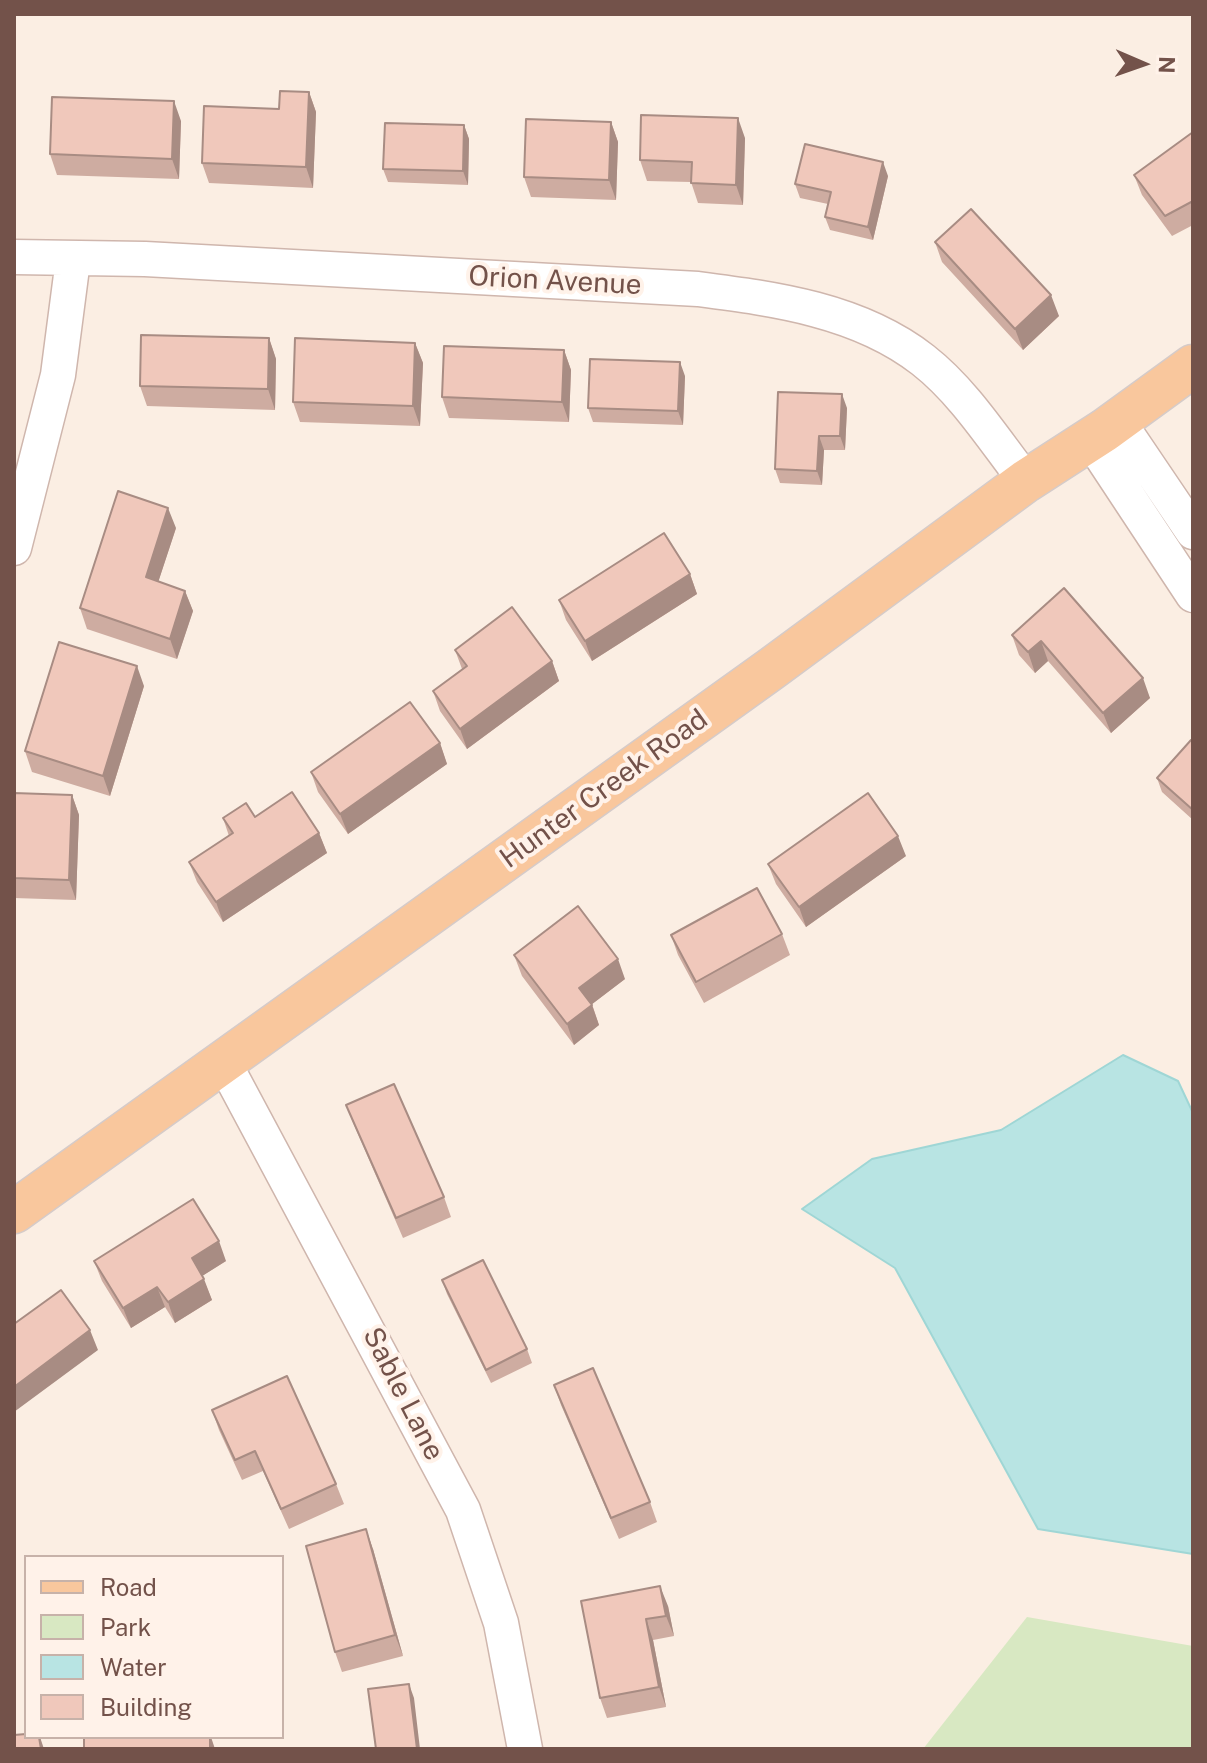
<!DOCTYPE html>
<style>
body{margin:0}
#map{position:relative;width:1207px;height:1763px;overflow:hidden;background:#fbeee3;font-family:"Public Sans",sans-serif}
canvas{display:block}
.frame{position:absolute;inset:0;border:16px solid #73524a;pointer-events:none}
.legend{position:absolute;left:24px;top:1555px;width:260px;height:184px;box-sizing:border-box;background:#fff2e9;border:2px solid #c7b2a9;margin:0;padding:10px 14px;list-style:none;font-size:24px;color:#73524a}
.legend li{display:flex;align-items:center;gap:16px;height:40px}
.legend b{width:40px;border:2px solid #c7b2a9}
.north{position:absolute;left:1103px;top:24px;width:80px;height:80px;-webkit-text-stroke:6px #fff2e9;paint-order:stroke;rotate:92deg;font-size:22px;font-weight:700;line-height:32px;text-align:center;color:#73524a}
.north::after{content:'';display:block;margin:auto;width:28px;height:36px;background:#73524a;clip-path:polygon(50% 0,100% 100%,50% 72%,0 100%)}
</style>
<div id="map">
<canvas width="1207" height="1763"></canvas>
<div class="frame"></div>
<ul class="legend">
<li><b style="height:10px;background:#f9c79d"></b>Road</li>
<li><b style="height:22px;background:#d8e8c2"></b>Park</li>
<li><b style="height:22px;background:#b8e4e3"></b>Water</li>
<li><b style="height:22px;background:#f0c8bb"></b>Building</li>
</ul>
<div class="north">N</div>
</div>
<script>
const g = document.querySelector('canvas').getContext('2d');
g.lineJoin = 'round';
function paint(path, color) { g.fillStyle = color; g.fill(path, 'evenodd'); }
function stroke(path, color, width, dash) { g.strokeStyle = color; g.lineWidth = width; g.lineCap = dash ? 'butt' : 'round'; g.setLineDash(dash || []); g.stroke(path); }
function drawText(font, color, halo, rows, align = 'center') {
  g.font = font + ' "Public Sans",sans-serif'; g.lineWidth = 8; g.setLineDash([]); g.textBaseline = 'middle'; g.strokeStyle = halo; g.fillStyle = color; for (const [text, x, y, turn = 0] of rows) {
    g.save(); g.translate(x, y); g.rotate((+turn || 0) * Math.PI / 180); g.textAlign = isNaN(turn) ? turn : align; if (halo) g.strokeText(text, 0, 0); g.fillText(text, 0, 0); g.restore();
  }
}
paint(new Path2D(`
 M1027 1617 1193 1646V1749H923Z`), '#d8e8c2');
const water = new Path2D(`
 M1123 1055 1178 1081 1193 1113V1554L1038 1529 895 1268 802 1209 872 1159 1001 1130Z`);
paint(water, '#b8e4e3');
stroke(water, '#9fd6d5', 2);
const minor = new Path2D(`
 M14 257 145 259 698 289C775 299 859 310 923 360 964 392 994 440 1026 481
 M1118 421 1193 532
 M1090 439 1193 595
 M14 548 58 375 73 260
 M223 1061 463 1510 501 1623 525 1749`);
const major = new Path2D(`
 M14 1212 771 669 1026 481 1105 430 1193 366`);
stroke(minor, '#cfb6ad', 37);
stroke(major, '#d5cbc9', 45);
stroke(minor, '#fff', 34);
stroke(major, '#f9c79d', 42);
paint(new Path2D(`
 M309 92 316 112 313 188 209 183 202 163 279 109Z
 M181 121 179 179 57 175 50 154Z
 M611 122 618 142 616 200 531 197 524 177Z
 M464 125 469 139 468 185 388 182 383 169Z
 M1193 132V225L1172 236 1142 195 1134 175Z
 M745 138 743 205 698 203 691 182 647 181 640 160Z
 M888 176 873 240 830 230 825 217 828 204 800 198 795 184Z
 M935 242 1059 316 1023 350 942 262Z
 M269 338 276 359 275 410 147 406 140 386Z
 M415 343 423 363 420 426 300 422 293 402Z
 M564 350 571 370 569 422 449 418 442 397Z
 M685 376 683 425 593 422 588 408Z
 M847 408 845 450H824L822 485 780 483 775 469Z
 M176 528 158 582 185 591 193 611 177 659 87 629 80 608Z
 M690 574 697 594 592 661 566 620 559 600Z
 M1064 588 1150 698 1111 733 1048 661 1035 673 1019 655 1012 635Z
 M455 650 552 661 559 681 467 749 440 711 433 691 462 669Z
 M144 686 110 796 32 772 25 751Z
 M1193 742V820L1162 792 1157 778Z
 M440 743 447 764 348 834 318 792 311 772Z
 M14 793 72 795 79 815 76 900 14 898Z
 M255 817 319 833 327 853 223 922 197 882 189 862 229 836 223 818Z
 M906 856 806 927 776 884 768 864Z
 M782 934 790 955 704 1003 678 955 671 935Z
 M514 955 625 979 592 1004 599 1025 574 1045 522 976Z
 M346 1105 444 1197 451 1217 403 1238 354 1125Z
 M94 1261H226L202 1276 212 1300 175 1323 165 1307 131 1328 102 1281Z
 M442 1280 527 1349 532 1363 491 1383 447 1294Z
 M554 1385 650 1502 657 1522 619 1539 561 1405Z
 M212 1410 336 1484 344 1504 289 1529 263 1471 242 1480 219 1430Z
 M373 1549 403 1656 342 1672 335 1652Z
 M581 1601 668 1606 674 1636 653 1640 666 1707 607 1718 600 1698Z`), '#ceaca1');
paint(new Path2D(`
 M309 92 316 112 313 188 306 167Z
 M174 101 181 121 179 179 172 159Z
 M738 118 745 138 743 205 736 185Z
 M611 122 618 142 616 200 609 180Z
 M464 125 469 139 468 185 463 171Z
 M883 162 888 176 873 240 868 227Z
 M1051 295 1059 316 1023 350 1015 329Z
 M269 338 276 359 275 410 268 389Z
 M415 343 423 363 420 426 413 406Z
 M564 350 571 370 569 422 562 402Z
 M680 362 685 376 683 425 678 411Z
 M842 394 847 408 845 450 840 436Z
 M819 436 824 450 822 485 817 471Z
 M168 508 176 528 153 598 146 577Z
 M690 574 697 594 592 661 585 641Z
 M185 591 193 611 177 659 170 639Z
 M1041 641 1048 661 1035 673 1028 652Z
 M552 661 559 681 467 749 460 729Z
 M137 666 144 686 110 796 103 776Z
 M1143 678 1150 698 1111 733 1103 713Z
 M440 743 447 764 348 834 340 814Z
 M72 795 79 815 76 900 69 880Z
 M319 833 327 853 223 922 216 902Z
 M898 836 906 856 806 927 799 907Z
 M618 959 625 979 587 1008 579 988Z
 M592 1005 599 1025 574 1045 567 1024Z
 M219 1241 226 1261 199 1278 192 1258Z
 M204 1279 212 1300 175 1323 168 1302Z
 M157 1287 165 1307 131 1328 123 1308Z
 M90 1330 98 1350 14 1412V1387Z
 M366 1529 373 1549 403 1656 395 1635Z
 M660 1586 668 1606 674 1636 666 1616Z
 M646 1619 653 1640 666 1707 659 1687Z
 M409 1684 414 1698 420 1749H417Z
 M39 1737H40L44 1749H41Z
 M211 1737 215 1749H210Z`), '#a88c83');
const building = new Path2D(`
 M280 91 309 92 306 167 202 163 204 106 279 109Z
 M52 97 174 101 172 159 50 154Z
 M641 115 738 118 736 185 691 183 692 162 640 160Z
 M526 119 611 122 609 180 524 177Z
 M385 123 464 125 463 171 383 169Z
 M1193 132V201L1165 216 1134 175Z
 M805 144 883 162 868 227 825 217 831 192 795 184Z
 M971 209 1051 295 1015 329 935 242Z
 M141 335 269 338 268 389 140 386Z
 M295 338 415 343 413 406 293 402Z
 M444 346 564 350 562 402 442 397Z
 M590 359 680 362 678 411 588 408Z
 M778 392 842 394 840 436H819L817 471 775 469Z
 M118 491 168 508 146 577 185 591 170 639 80 608Z
 M664 533 690 574 585 641 559 600Z
 M1064 588 1143 678 1103 713 1041 641 1028 652 1012 635Z
 M512 607 552 661 460 729 433 691 467 666 455 650Z
 M59 642 137 666 103 776 25 751Z
 M410 702 440 743 340 814 311 772Z
 M1191 740 1193 742V810L1157 778Z
 M292 792 319 833 216 902 189 862 233 833 223 818 246 803 255 817Z
 M14 793 72 795 69 880 14 878Z
 M868 793 898 836 799 907 768 864Z
 M757 888 782 934 696 982 671 935Z
 M578 906 618 959 579 988 592 1005 567 1024 514 955Z
 M394 1084 444 1197 396 1218 346 1105Z
 M193 1199 219 1241 192 1258 204 1279 168 1302 157 1287 123 1308 94 1261Z
 M483 1260 527 1349 486 1370 442 1280Z
 M61 1290 90 1330 14 1387V1324Z
 M593 1368 650 1502 611 1518 554 1385Z
 M287 1376 336 1484 281 1509 255 1451 235 1460 212 1410Z
 M366 1529 395 1635 335 1652 306 1546Z
 M660 1586 666 1616 646 1619 659 1687 600 1698 581 1601Z
 M409 1684 417 1749H376L368 1689Z
 M26 1734V1737H39L41 1749H14V1735Z
 M84 1737H210V1749H84Z`);
paint(building, '#f0c8bb');
stroke(building, '#a88c83', 2);
drawText('28px', '#73524a', '#fff2e9', [
 ["Orion Avenue",555,281,3],
 ["Hunter Creek Road",604,789,-36],
 ["Sable Lane",403,1394,63]
]);
</script>
